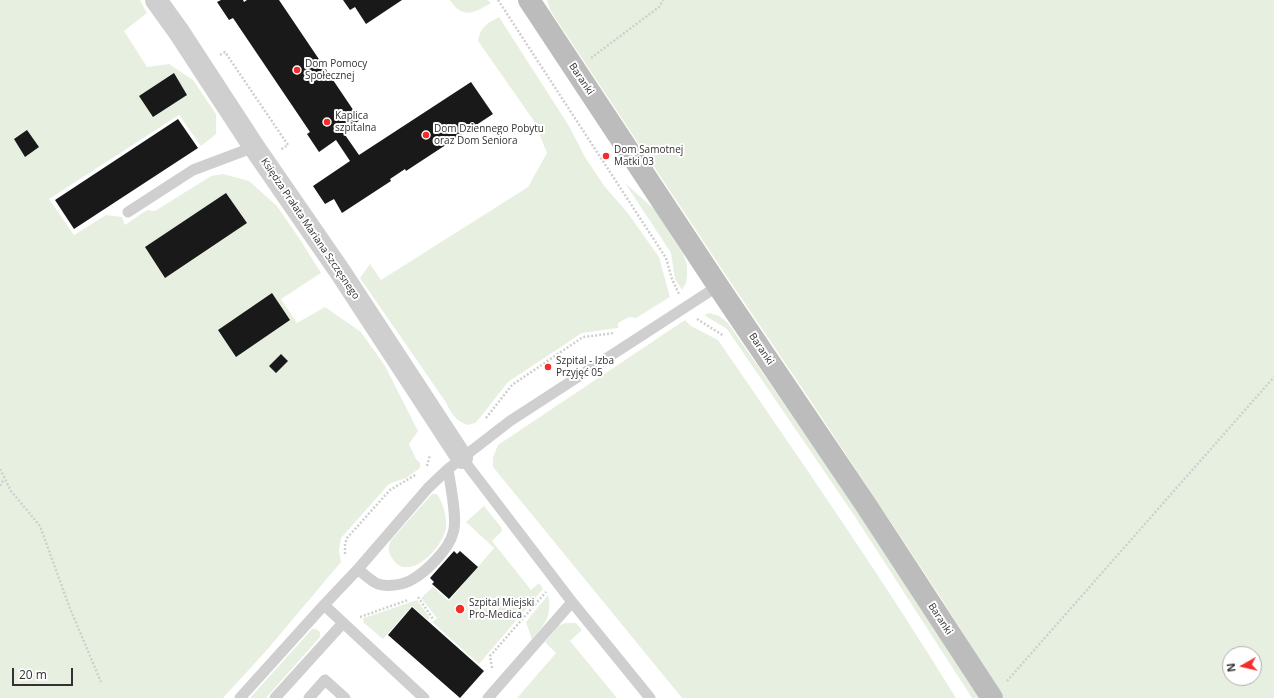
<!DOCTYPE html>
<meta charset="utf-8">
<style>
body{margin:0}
#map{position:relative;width:1274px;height:698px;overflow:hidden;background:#fff;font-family:"Open Sans",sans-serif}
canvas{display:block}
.north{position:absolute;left:1222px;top:646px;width:40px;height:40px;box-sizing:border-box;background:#fff;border:1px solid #adadad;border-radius:50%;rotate:262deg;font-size:11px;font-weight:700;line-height:16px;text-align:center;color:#323232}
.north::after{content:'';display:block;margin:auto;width:14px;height:18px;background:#f42d2a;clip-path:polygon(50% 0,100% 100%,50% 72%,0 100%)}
.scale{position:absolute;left:12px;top:668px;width:61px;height:18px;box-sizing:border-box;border:2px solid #323232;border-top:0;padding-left:5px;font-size:12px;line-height:14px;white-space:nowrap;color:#323232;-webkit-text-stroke:3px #fff;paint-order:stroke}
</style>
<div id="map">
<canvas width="1274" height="698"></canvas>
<div class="north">N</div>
<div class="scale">20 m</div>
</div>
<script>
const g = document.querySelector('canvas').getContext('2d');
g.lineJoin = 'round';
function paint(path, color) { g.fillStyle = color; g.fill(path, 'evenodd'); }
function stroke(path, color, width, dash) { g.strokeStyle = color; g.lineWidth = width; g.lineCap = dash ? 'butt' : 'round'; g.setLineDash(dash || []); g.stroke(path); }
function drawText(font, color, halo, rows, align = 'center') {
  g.font = font + ' "Open Sans",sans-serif'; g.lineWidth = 4; g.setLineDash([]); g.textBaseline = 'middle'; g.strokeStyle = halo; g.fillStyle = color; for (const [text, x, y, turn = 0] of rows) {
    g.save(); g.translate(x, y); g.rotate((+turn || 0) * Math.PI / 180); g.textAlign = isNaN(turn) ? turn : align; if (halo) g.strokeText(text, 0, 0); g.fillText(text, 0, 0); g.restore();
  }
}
paint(new Path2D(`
 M0 0H140L147 13 124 31 147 67 169 64 193 80 216 114V134L201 146 179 115 49 199 74 235 106 215 122 217 125 225 147 210 155 211 211 176 223 174 249 181 277 206 301 241 321 273 281 299 297 323 325 307 361 332 385 366 418 431 409 444 416 459 420 463V468L406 478 389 484 341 538 339 550 341 562 266 651 223 698H0Z
 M450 0H488L491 3C474 13 463 20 450 0Z
 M547 0H1274V698H1004L939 595 810 400 721 268 550 10ZM1230 654H1254V678H1230Z
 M499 17 569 126 585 157 605 187 627 212 659 257 670 297 636 318 629 317 618 323V328L582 333 508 382 479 419 475 423 467 425C454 419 452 414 445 401L360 278 370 264 381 280 528 187 547 153 534 121 478 41C480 27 488 23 499 17Z
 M625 183 655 210 683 254 687 264V276L686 283 682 290 675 279 671 253Z
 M710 313 719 316 728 323 858 511 979 698H972L854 515 727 329 704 315Z
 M685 320 691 326 718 340C799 458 881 576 956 698H682L493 467V457L498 445Z
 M432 494H437C443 503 447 516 446 527 444 547 408 585 392 558 388 552 388 547 391 540Z
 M484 506 501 527 502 531 492 541 531 590 539 583 543 589 479 664 432 622 437 618 421 598 433 587 449 601 494 548 466 522Z
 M548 595C553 616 544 625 532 640L526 622Z
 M417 600 430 618 428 620 412 606 383 639 364 623 363 620 364 618Z
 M565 623H576L582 630 570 641 617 698H517L556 653 545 642 558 626Z
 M312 629H316L320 632V637L266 698H250Z`), '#e7f0e0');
paint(new Path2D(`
 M221 0H243L244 2 247 0H279L360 120 343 132 359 155 471 82 493 114 406 171 405 169 390 179 391 181 342 213 334 199 325 204 313 186 350 161 336 140 319 152 307 134 310 132 233 18 229 20 217 2Z
 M343 0H402L366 24 355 7 350 10Z
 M174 73 187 95 153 117 139 96Z
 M178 119 198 148 74 229 55 200Z
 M27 130 39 147 25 157 14 139Z
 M226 193 247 223 165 278 145 247Z
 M272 293 290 320 236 357 218 330Z
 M281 354 288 361 276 373 269 366Z
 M454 551 457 554 460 551 478 567 449 599 432 584 434 582 430 578Z
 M412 607 484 671 460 698 388 635Z`), '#191919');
stroke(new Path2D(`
 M498 0 666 258 672 279 679 294
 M220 55 225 52 288 145 280 150
 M591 58 659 7 663 0
 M697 319 724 336
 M486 418 512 385 583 337 614 333
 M427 466 430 455
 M0 469 11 491 40 526 69 606 101 682
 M0 486 4 479
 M345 554V544L347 538 390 490 417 474
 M418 597 433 619
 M360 617 408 600
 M492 668 490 656 546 592
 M1007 681 1274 377`), '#cfcfcf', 2.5, [2, 2]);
stroke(new Path2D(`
 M128 212 193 170 254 147
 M462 458 572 602
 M358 569C364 574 371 581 378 584 388 587 404 585 413 579 427 571 449 549 453 533 458 520 450 484 448 469
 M324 605 424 698
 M240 698 324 605 358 569 428 488 448 469 510 421 718 286
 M275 698 343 623
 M309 698 325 680 345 698
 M488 698 572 602 650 698`), '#cfcfcf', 11);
stroke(new Path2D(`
 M156 0 179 32 254 147 341 273 462 458`), '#cfcfcf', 22);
stroke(new Path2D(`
 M529 0 718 286 866 505 992 698`), '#bcbcbc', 22);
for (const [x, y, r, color] of [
 [297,70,4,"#f42d2a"],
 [327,122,4,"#f42d2a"],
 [426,135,4,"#f42d2a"],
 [606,156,4,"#f42d2a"],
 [548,367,4,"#f42d2a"],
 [460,609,5,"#f42d2a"]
]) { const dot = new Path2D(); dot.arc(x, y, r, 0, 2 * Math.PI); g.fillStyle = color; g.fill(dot); stroke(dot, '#fff', 1.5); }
drawText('10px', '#323232', '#fff', [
 ["Dom Pomocy",305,64],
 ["Społecznej",305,76],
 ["Kaplica",335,116],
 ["szpitalna",335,128],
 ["Dom Dziennego Pobytu",434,129],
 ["oraz Dom Seniora",434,141],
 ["Dom Samotnej",614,150],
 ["Matki 03",614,162],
 ["Szpital - Izba",556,361],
 ["Przyjęć 05",556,373],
 ["Szpital Miejski",469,603],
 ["Pro-Medica",469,615]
], 'left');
drawText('10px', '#323232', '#fff', [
 ["Baranki",581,79,56],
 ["Księdza Prałata Mariana Szczęsnego",310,229,56],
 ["Baranki",761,349,56],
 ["Baranki",940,619,57]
]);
</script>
